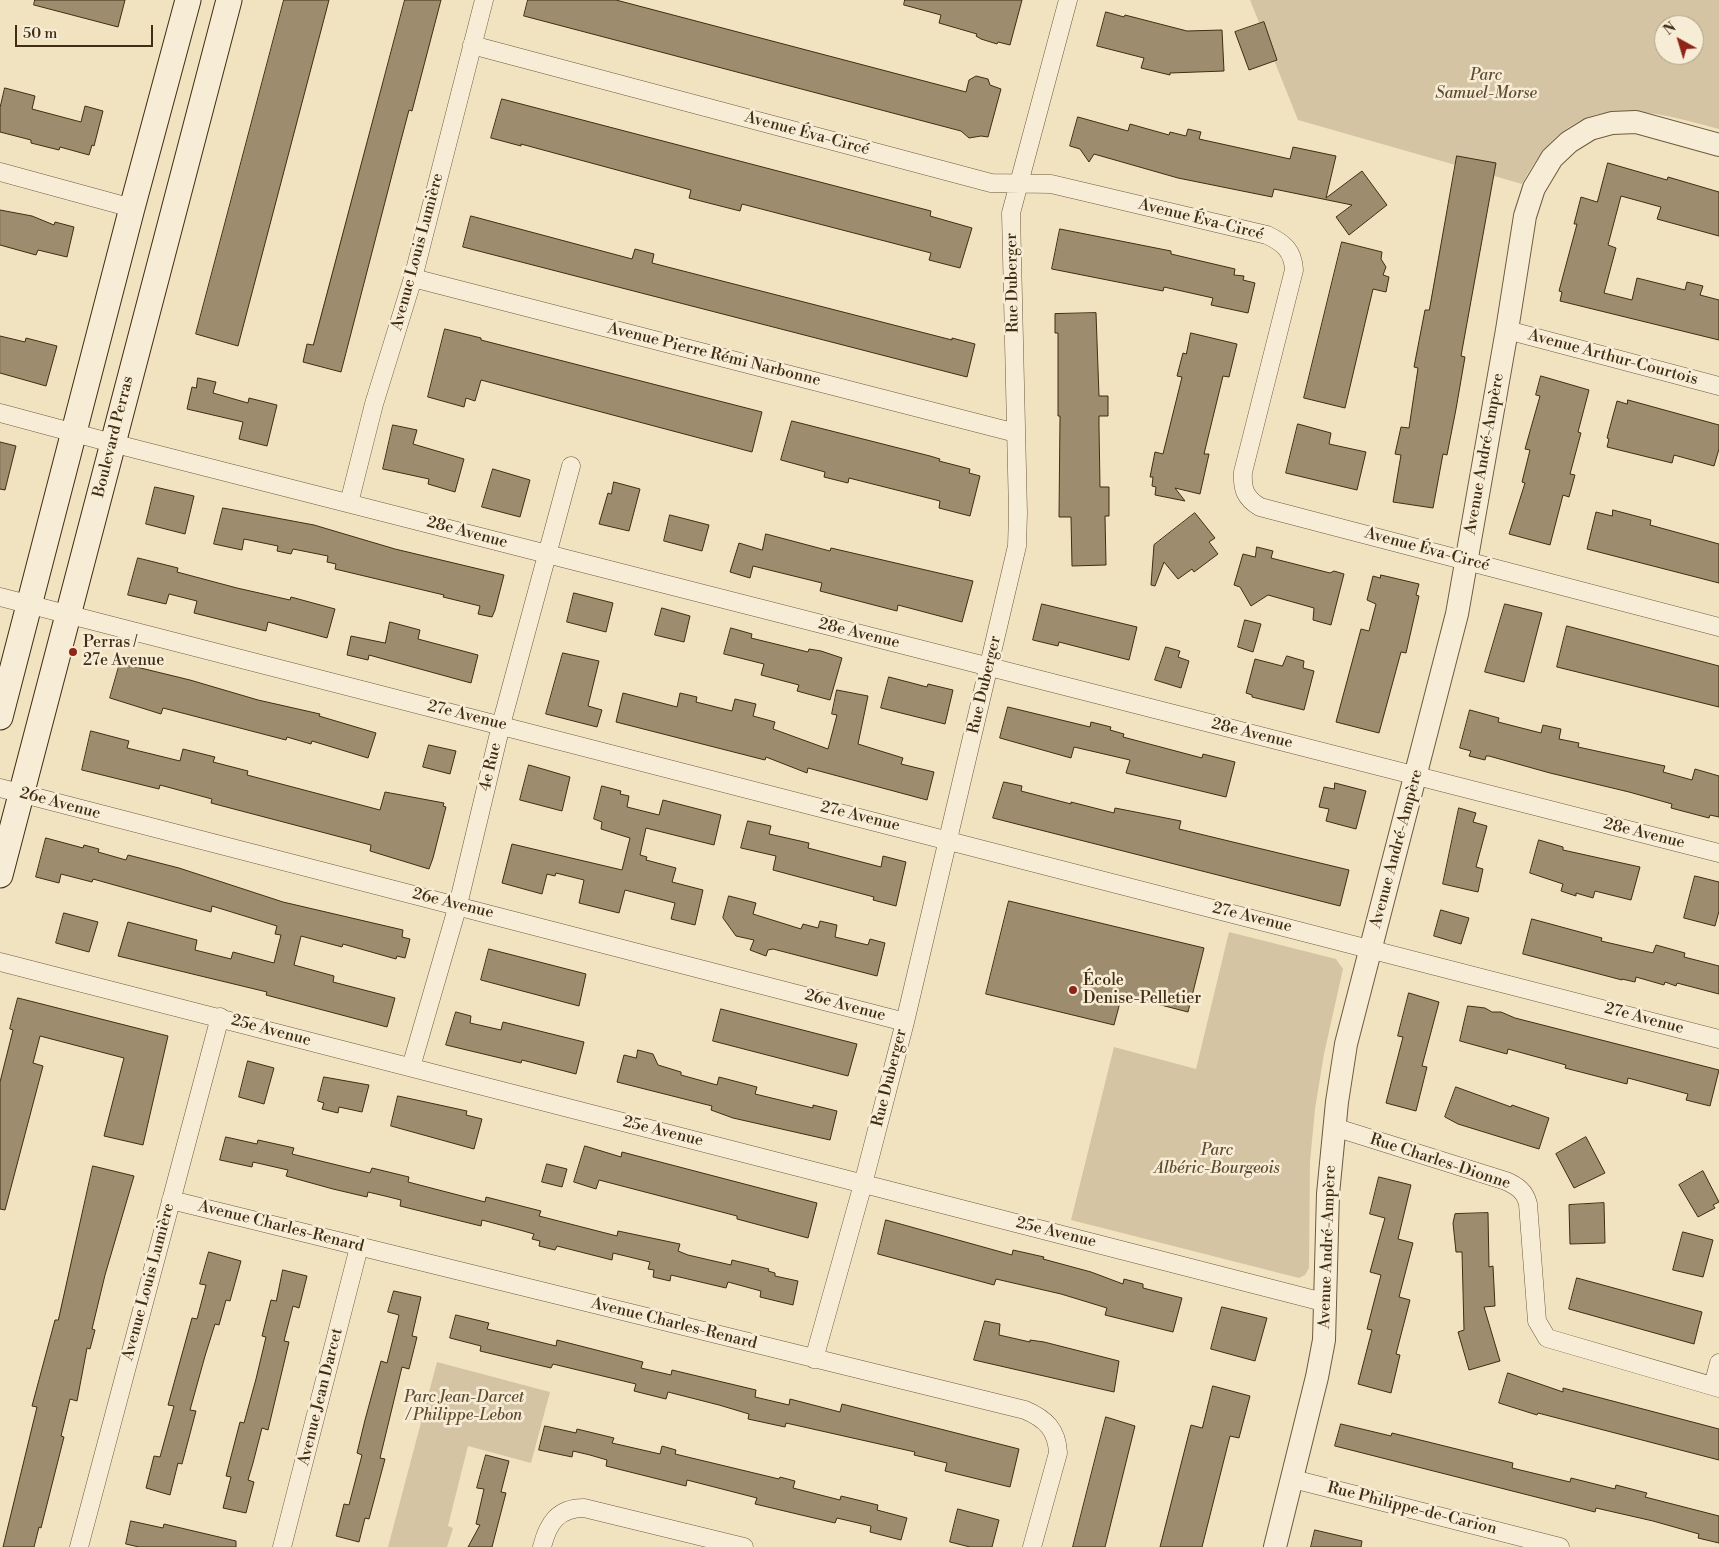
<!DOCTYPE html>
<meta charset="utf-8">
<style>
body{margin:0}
#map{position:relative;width:1719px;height:1547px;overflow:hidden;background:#f2e3c0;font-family:"Libre Bodoni",serif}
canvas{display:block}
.north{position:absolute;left:1654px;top:15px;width:50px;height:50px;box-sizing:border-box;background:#f7edd6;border:1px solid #aea088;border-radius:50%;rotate:321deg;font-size:14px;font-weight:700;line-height:20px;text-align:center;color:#402d13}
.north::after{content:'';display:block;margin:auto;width:18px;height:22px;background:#8f2418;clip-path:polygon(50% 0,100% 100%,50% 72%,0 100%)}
.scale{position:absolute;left:15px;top:25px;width:138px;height:22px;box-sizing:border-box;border:2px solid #402d13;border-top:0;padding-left:6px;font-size:15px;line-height:18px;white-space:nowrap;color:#402d13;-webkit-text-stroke:4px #f7edd6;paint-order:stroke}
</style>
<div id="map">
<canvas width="1719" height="1547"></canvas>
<div class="north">N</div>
<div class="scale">50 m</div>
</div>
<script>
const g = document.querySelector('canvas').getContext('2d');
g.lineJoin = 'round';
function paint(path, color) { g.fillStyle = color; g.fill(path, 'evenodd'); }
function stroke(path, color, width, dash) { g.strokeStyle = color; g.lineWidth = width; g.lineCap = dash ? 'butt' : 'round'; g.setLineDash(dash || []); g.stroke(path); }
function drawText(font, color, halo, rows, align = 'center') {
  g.font = font + ' "Libre Bodoni",serif'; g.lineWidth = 5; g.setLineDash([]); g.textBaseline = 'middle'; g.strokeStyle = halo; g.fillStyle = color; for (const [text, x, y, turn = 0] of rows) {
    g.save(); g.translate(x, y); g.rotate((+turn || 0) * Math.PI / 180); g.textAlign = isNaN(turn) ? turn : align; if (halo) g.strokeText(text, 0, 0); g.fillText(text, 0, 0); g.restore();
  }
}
paint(new Path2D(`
 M1250 0H1719V129C1632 105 1571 91 1522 184L1298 120ZM1664 25H1694V55H1664Z
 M1229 932 1336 959 1343 969 1324 1054 1315 1109 1310 1162 1309 1268 1305 1275 1299 1278 1071 1220 1114 1047 1196 1069Z
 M437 1362 550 1392 531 1463 468 1446 448 1526 453 1528 447 1547H388Z`), '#d4c4a3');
const building = new Path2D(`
 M35 0H125L118 27 34 5Z
 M284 0H329L238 346 196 334Z
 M405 0H441L412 111 409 110 400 144 341 372 303 362 307 344 313 345Z
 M528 0H616L966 92 969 80 976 76 988 79 990 85 1001 89 988 137 981 136 969 138 961 131 524 16Z
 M905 0H1022L1010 45 998 42 997 44 981 39 976 36 977 34 939 23 941 15 904 5Z
 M1106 12 1124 17 1125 15 1187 31 1222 30 1224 71 1170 73V75L1141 68 1144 58 1097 46Z
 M1264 22 1277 60 1249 70 1235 32Z
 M5 88 35 96 32 109 81 122 85 106 103 111 94 146 92 145 89 155 60 147 59 150 31 143V140L0 132V108Z
 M502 99 931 211 930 216 972 228 960 268 929 260 931 253 742 204 740 211 689 198 691 190 521 144V146L491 138Z
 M1078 117 1128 131 1130 124 1169 135 1170 132 1186 136 1188 129 1201 132 1199 139 1290 159 1293 147 1336 156 1326 198 1362 171 1387 205 1349 235 1336 217 1352 205 1274 189 1272 197 1178 178 1094 154 1089 162 1080 149 1070 146Z
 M1457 156 1496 163 1461 356 1465 357 1456 409 1447 455 1443 454 1433 508 1393 502 1401 455 1395 454 1401 427 1409 428 1418 368 1414 367 1425 310H1429Z
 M1608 163 1667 180 1668 177 1719 192V236L1657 219 1661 207 1621 196 1608 245 1616 248 1604 293 1632 300 1637 278 1685 290 1687 282 1703 286 1700 295 1719 300V340L1560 301 1562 292 1559 291 1577 224H1574L1581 197 1597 202Z
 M0 210 32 216 54 225 55 222 74 227 67 257 38 250 36 255 0 245Z
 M471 216 632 259 635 249 654 254 652 263 952 340V338L975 344 967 377 463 247Z
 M1060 229 1171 251V254L1235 269 1234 275 1244 276 1243 280 1255 283 1248 313 1211 305 1213 298 1164 287 1163 291 1052 269Z
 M1342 242 1382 252 1381 259 1386 267 1383 275 1389 277 1386 292 1373 289 1345 408 1304 398Z
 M1096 313 1099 396H1108V416H1099V426L1100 487H1109V516H1105L1106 565 1072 566 1071 517H1059L1060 416H1058V333H1055V314Z
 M445 329 481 338V340L762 412 752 452 481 380 475 401 466 398 464 407 428 397Z
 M1191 333 1237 344 1229 377 1223 376 1204 454H1209L1200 494 1175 488 1185 501 1155 495 1156 487 1152 486 1153 477H1150L1155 452 1163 454 1182 377 1177 376 1183 353 1186 354Z
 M0 336 25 342 26 338 57 346 46 386 0 373Z
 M1541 376 1589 390 1578 432 1581 433 1570 474 1575 475 1569 497 1563 495 1550 545 1509 534 1525 483 1522 482 1530 450 1525 449 1540 396 1536 395Z
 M198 378 216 382 213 393 248 403 249 398 277 405 267 446 239 439 243 422 187 409 192 387 196 388Z
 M1628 400 1719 425V449L1714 466 1674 455 1672 463 1607 447 1609 439 1607 438 1617 401 1627 404Z
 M792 421 930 456 940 459 939 461 970 469 969 473 980 476 970 516 939 508 940 501 849 478 848 483 824 477 825 472 781 460Z
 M1298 424 1331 433 1329 444 1366 452 1357 490 1286 473Z
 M393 425 417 430 413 444 464 459 455 492 428 484 429 479 383 469Z
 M0 442 16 446 5 490 0 489Z
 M493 469 530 480 520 517 482 507Z
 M614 482 640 489 629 531 599 524 608 493 611 494Z
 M155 487 194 496 185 534 146 524Z
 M223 508 314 525 395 549 504 575 495 610 492 617 478 614 480 606 443 597 444 595 335 569 336 564 327 562 328 556 293 549 291 554 277 551 278 546 244 539 242 550 214 544Z
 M1613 510 1651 520 1650 525 1719 544V583L1587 549 1596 512 1612 516Z
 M1195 513 1215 538 1209 542 1218 554 1194 572 1192 569 1178 579 1164 562 1155 586 1151 585 1154 545Z
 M670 515 709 525 702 551 664 541Z
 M766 534 830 551 831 548 973 581 962 622 898 605 897 611 820 591 822 583 753 566 750 578 730 572 739 543 762 550Z
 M1257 547 1273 551 1271 558 1330 573 1334 571 1344 574 1331 625 1313 620 1314 608 1268 595 1251 606 1240 587 1234 585 1243 554 1255 557Z
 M138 558 178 568 177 572 237 588 290 600 291 597 335 609 327 638 268 622 266 631 194 613 197 601 169 594 166 604 128 595Z
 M1381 575 1419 584 1416 595 1419 596 1406 653 1401 652 1379 733 1336 722 1361 629 1369 631 1376 604 1367 600 1373 576 1380 578Z
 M574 593 613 603 606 632 567 622Z
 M1042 604 1137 627 1129 660 1059 642 1058 646 1033 640Z
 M1505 604 1542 613 1524 682 1485 672Z
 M662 608 690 616 684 642 655 635Z
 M1245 620 1261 624 1253 652 1238 647Z
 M390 622 420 630 418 639 478 655 471 683 369 655 368 660 347 655 351 636 385 643Z
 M1567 626 1719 666V707L1557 667Z
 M731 628 752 634 751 638 808 652 809 649 821 651 842 658 830 700 797 691 799 685 761 675 764 664 724 654Z
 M1166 647 1180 651 1178 657 1189 661 1181 688 1155 680Z
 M563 653 599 661 588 706 602 710 597 727 546 714Z
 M1287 656 1304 661 1303 668 1314 671 1304 710 1252 697V695L1246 693 1255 659 1282 666Z
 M120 663 190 680 258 700 320 714 319 716 376 733 368 758 312 741 311 744 287 737 286 740 163 708 161 714 110 698Z
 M889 677 927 687 928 684 953 690 945 724 881 708Z
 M837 690 868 696 858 744 903 758 901 764 934 772 927 800 808 768 807 773 766 757 765 760 616 722 623 693 677 707 680 693 697 697 696 702 732 711 735 699 756 704 753 716 775 722 773 729 828 749 837 715 832 714Z
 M1008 707 1090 727 1091 722 1111 727 1110 730 1124 734 1123 737 1202 758 1203 754 1235 762 1226 797 1126 773 1130 760 1074 747 1071 758 1000 738Z
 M1470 710 1499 718 1498 722 1541 733 1543 725 1561 729 1559 739 1579 743 1578 747 1665 766 1663 772 1692 780 1695 769 1719 776V817L1710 815 1709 818 1671 808 1672 804 1629 792 1550 773 1489 756H1486L1485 760 1469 756 1471 751 1460 748Z
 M91 731 129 741 127 748 180 761 183 749 215 757 213 762 248 771 247 775 380 810 385 792 444 803 443 806 446 807 433 858 429 869 370 851 371 845 211 803 212 799 160 785 159 789 82 770Z
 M429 745 456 751 450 774 423 767Z
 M529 765 570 777 562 811 520 800Z
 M1004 782 1022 786 1021 791 1071 804V802L1114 813 1115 808 1181 821 1179 829 1349 870 1340 906 993 818Z
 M1335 783 1366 791 1356 829 1326 821 1329 809 1319 807 1324 787 1334 789Z
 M602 786 621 791 620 794 629 796 627 807 659 815 663 800 721 815 714 845 646 828 640 855 647 857 646 860 676 868 672 882 703 890 695 925 671 919 675 903 625 890 619 913 579 903 584 880 556 873 555 876 547 874 542 894 502 883 512 844 622 870 630 838 601 829 602 822 594 819Z
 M1459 808 1476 813 1473 822 1487 826 1476 867 1483 869 1478 892 1443 884Z
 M748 821 771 826 769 834 809 843 808 848 881 867 883 856 906 862 896 906 873 900 874 897 773 870 776 856 741 848Z
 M46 838 83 848 84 845 99 849 98 852 126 860 128 855 179 868 283 902 403 930 402 937 410 939 405 958 397 956 396 959 343 944 342 947 301 936 294 965 334 976 333 982 395 998 387 1027 266 995 267 992 118 956 128 922 197 940 195 950 231 959 233 952 274 963 281 935 275 934 277 926 212 906 211 912 93 879 92 882 61 874 59 883 36 877Z
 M1539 840 1563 847V850L1640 867 1631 900 1595 891 1593 898 1576 893V896L1561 891 1563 884 1530 873Z
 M1695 876 1719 882V911L1715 926 1684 918Z
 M729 896 756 903 753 914 801 929 803 924 818 928 820 921 837 925 835 937 868 945 870 939 885 943 877 976 773 949 768 950 766 956 750 950 754 940 736 936 723 918Z
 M1009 901 1204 948 1188 1012 1122 995 1114 1025 986 994Z
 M1441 910 1469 918 1461 944 1434 936Z
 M64 913 98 922 89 952 56 943Z
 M1532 919 1602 938 1601 941 1653 953 1656 945 1685 953 1684 957 1719 966V994L1677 983 1676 986 1665 982 1664 985 1636 977 1635 982 1622 979V980L1523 954Z
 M489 949 586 974 579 1006 481 980Z
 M1409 993 1439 1002 1422 1066 1427 1067 1416 1111 1386 1103 1403 1037 1398 1036Z
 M18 998 168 1036 143 1145 104 1136 124 1058 40 1036 33 1063 43 1066 5 1210 0 1209V1082L13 1030 10 1029Z
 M1468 1006 1485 1008 1492 1012H1501L1515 1018 1719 1070 1710 1106 1686 1100 1688 1094 1628 1078 1627 1084 1565 1068 1566 1065 1508 1049 1507 1054 1460 1041Z
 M721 1009 857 1044 848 1076 713 1041Z
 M456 1012 471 1016 470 1023 501 1030 503 1022 584 1042 576 1074 522 1060 521 1063 446 1045Z
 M638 1050 653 1054 658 1065 681 1072V1075L717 1085 719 1077 757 1087 755 1094 813 1108V1105L837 1111 830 1140 733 1118 711 1110 712 1106 617 1082 624 1055 636 1058Z
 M248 1061 274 1068 264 1104 239 1097Z
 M324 1077 369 1085 362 1112 339 1107 338 1113 322 1109 324 1103 318 1101Z
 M1456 1087 1511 1107 1512 1105 1549 1118 1539 1149 1458 1124 1445 1117Z
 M398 1096 467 1111 466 1115 482 1119 474 1149 391 1126Z
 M226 1137 257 1144 258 1140 294 1148 292 1154 337 1165 370 1173 372 1168 409 1177 408 1182 485 1202 486 1197 541 1211 539 1216 617 1236 618 1231 680 1244 678 1251 688 1255 731 1265 732 1260 769 1269 768 1271 775 1273V1276L798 1281 793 1305 760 1297 761 1291 728 1282 726 1288 671 1275 670 1281 653 1277 654 1270 648 1269 650 1262 613 1253 612 1260 557 1246 555 1250 539 1246 540 1241 532 1239 534 1234 516 1229 482 1220 481 1226 400 1206 401 1200 385 1196 368 1192 367 1197 333 1189 286 1176 288 1170 253 1162 252 1167 220 1160Z
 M1586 1137 1605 1173 1574 1188 1556 1154Z
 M585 1146 621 1157 622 1152 817 1203 808 1238 737 1219V1216L599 1180 596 1189 574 1182Z
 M547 1164 567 1169 562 1187 542 1182Z
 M93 1166 134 1176 105 1275 92 1329 95 1330 90 1349 87 1348 77 1401 70 1399 61 1436 64 1437 41 1528 39 1527 34 1547H3L37 1407 32 1406 55 1320H58Z
 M1703 1171 1719 1202 1713 1205 1715 1208 1698 1217 1679 1185Z
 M1379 1177 1411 1185 1398 1239 1413 1243 1399 1297 1410 1300 1396 1354 1400 1355 1391 1393 1358 1384 1372 1330 1367 1329 1381 1275 1370 1272 1385 1218 1370 1214Z
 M1604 1203 1605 1243 1570 1244 1569 1205Z
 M1488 1213 1489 1267 1493 1266 1495 1306 1484 1307 1500 1361 1469 1370 1458 1332 1464 1330 1462 1252H1456L1453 1223 1455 1214Z
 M886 1220 1012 1255 1013 1250 1044 1257 1043 1259 1091 1272 1123 1284 1124 1279 1143 1284V1288L1182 1298 1173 1332 1105 1315 1107 1308 1061 1294 996 1279 994 1285 878 1254Z
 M1683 1232 1713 1240 1703 1277 1673 1270Z
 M209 1252 241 1261 230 1301 226 1300 219 1325 215 1324 205 1356 190 1410 196 1411 182 1464 178 1463 170 1495 146 1488 154 1456 160 1457 174 1406 168 1405 192 1318 197 1319 206 1285 200 1284Z
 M283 1270 307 1276 299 1308 293 1306 284 1341 289 1342 268 1430 262 1428 253 1463 248 1480 254 1482 246 1513 223 1508 231 1477 226 1476 240 1422 244 1423 256 1379 266 1337 262 1336 271 1300 276 1301Z
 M1577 1278 1702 1312 1694 1344 1569 1309Z
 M394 1291 421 1297 412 1336 417 1337 409 1369 402 1367 380 1458 385 1459 369 1519 365 1518 359 1542 336 1536 344 1504 349 1505 362 1455 357 1453 365 1420 381 1361 387 1363 399 1315 388 1312Z
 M1222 1307 1267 1318 1255 1361 1211 1349Z
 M456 1315 489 1323 487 1329 504 1333 556 1346 557 1340 643 1362 641 1368 671 1375 672 1370 756 1390 755 1397 789 1405 790 1399 840 1412 842 1404 1019 1449 1010 1487 945 1471 947 1463 914 1455 915 1452 786 1423 785 1427 748 1419 749 1414 719 1405 668 1392 666 1399 634 1391 636 1384 553 1364 551 1368 480 1351 481 1346 450 1338Z
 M985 1321 1000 1324 999 1335 1030 1342V1340L1044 1342 1119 1361 1114 1392 974 1360Z
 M1508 1373 1563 1392V1388L1719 1429V1460L1538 1413 1537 1415 1499 1403Z
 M1213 1386 1250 1396 1239 1438 1230 1436 1202 1547H1160L1191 1425 1202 1428Z
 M1106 1417 1135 1426 1105 1547H1073Z
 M1341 1424 1391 1436 1392 1433 1513 1463 1512 1468 1570 1482 1571 1478 1615 1489 1616 1485 1647 1493 1645 1497 1719 1516V1543L1698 1538 1699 1534 1653 1521 1596 1508 1595 1512 1335 1446Z
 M545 1426 576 1433 577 1429 614 1438 612 1443 660 1454 662 1446 676 1450 675 1454 779 1479 780 1477 795 1481 793 1488 840 1500 841 1496 878 1505 877 1510 907 1518 901 1540 870 1532 871 1526 837 1518 835 1523 755 1504 757 1498 687 1480 686 1486 606 1466 607 1460 590 1455 573 1451 572 1457 539 1450Z
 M486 1455 509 1461 501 1492 506 1493 492 1547H468L480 1525 476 1524 484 1489 477 1488Z
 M958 1509 999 1520 992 1547H970L950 1542Z
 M131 1521 163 1528 164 1524 236 1541V1547H139L126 1544Z
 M1315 1530 1362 1541 1361 1547H1311Z`);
paint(building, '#9d8c6d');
stroke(building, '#402d13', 1);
const minor = new Path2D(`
 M472 45 991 183 1051 184 1267 235C1284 243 1293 251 1294 270L1243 472C1242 489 1245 498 1260 507L1719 627
 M0 172 132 208
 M413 278 1016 433
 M1507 330 1719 386
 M0 413 112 443 1719 853
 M349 503 374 404 413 278 484 0
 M0 597 1719 1039
 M0 788 905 1022
 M0 962 1327 1303
 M411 1067 458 905 501 725 571 466
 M1334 1127 1506 1181C1517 1186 1525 1191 1528 1204L1537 1321 1547 1338 1719 1388
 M171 1200 1025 1410C1046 1419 1057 1430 1058 1453L1032 1547
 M814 1359 863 1184 905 1022 1017 546 1018 513 1011 213 1068 0
 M1713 1386 1719 1363
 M1293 1479 1560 1547
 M79 1547 220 1017
 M282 1547 359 1247
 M542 1547C548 1523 558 1508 584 1508L744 1547`);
const tertiary = new Path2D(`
 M1275 1547 1317 1377 1324 1340 1328 1194 1337 1102 1346 1044 1457 614 1507 330 1525 216 1534 188 1552 158 1569 142 1590 129 1612 123 1636 122 1719 145`);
const secondary = new Path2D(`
 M0 717 132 208 188 0
 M0 875 229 0`);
stroke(minor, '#6c5a3e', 19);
stroke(tertiary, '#6c5a3e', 24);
stroke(secondary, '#402d13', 27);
stroke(minor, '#f7edd6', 18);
stroke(tertiary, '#f7edd6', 22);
stroke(secondary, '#f7edd6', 25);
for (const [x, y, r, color] of [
 [73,652,5,"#8f2418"],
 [1073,990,5,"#8f2418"]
]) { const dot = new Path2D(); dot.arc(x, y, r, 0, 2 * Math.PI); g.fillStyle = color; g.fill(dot); stroke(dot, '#f7edd6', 2); }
drawText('italic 16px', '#5e4b30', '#f7edd6', [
 ["Parc",1486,76],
 ["Samuel-Morse",1486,94],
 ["Parc",1217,1151],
 ["Albéric-Bourgeois",1217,1169],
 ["Parc Jean-Darcet",464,1398],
 ["/ Philippe-Lebon",464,1416]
]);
drawText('16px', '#402d13', '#f7edd6', [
 ["Avenue Éva-Circé",807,134,15],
 ["Avenue Éva-Circé",1201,220,14],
 ["Avenue Louis Lumière",418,252,-75],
 ["Rue Duberger",1013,283,-91],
 ["Avenue Pierre Rémi Narbonne",714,355,14],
 ["Avenue Arthur-Courtois",1613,358,15],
 ["Boulevard Perras",114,437,-76],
 ["Avenue André-Ampère",1485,454,-80],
 ["28e Avenue",467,533,15],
 ["Avenue Éva-Circé",1427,550,15],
 ["28e Avenue",859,634,14],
 ["Rue Duberger",985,685,-77],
 ["27e Avenue",467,716,14],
 ["28e Avenue",1252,734,14],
 ["4e Rue",491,767,-77],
 ["26e Avenue",60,804,15],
 ["27e Avenue",860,817,14],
 ["28e Avenue",1644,834,14],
 ["Avenue André-Ampère",1397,849,-75],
 ["26e Avenue",453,904,14],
 ["27e Avenue",1252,918,14],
 ["26e Avenue",845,1006,15],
 ["27e Avenue",1644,1019,15],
 ["25e Avenue",271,1031,15],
 ["Rue Duberger",890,1078,-76],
 ["25e Avenue",663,1132,14],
 ["Rue Charles-Dionne",1440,1162,18],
 ["Avenue Charles-Renard",281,1227,14],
 ["25e Avenue",1056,1233,14],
 ["Avenue André-Ampère",1328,1247,-88],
 ["Avenue Louis Lumière",149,1282,-75],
 ["Avenue Charles-Renard",674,1324,14],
 ["Avenue Jean Darcet",321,1397,-76],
 ["Rue Philippe-de-Carion",1412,1509,14]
]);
drawText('16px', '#402d13', '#f7edd6', [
 ["Perras /",83,643],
 ["27e Avenue",83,661],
 ["École",1083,981],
 ["Denise-Pelletier",1083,999]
], 'left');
</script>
